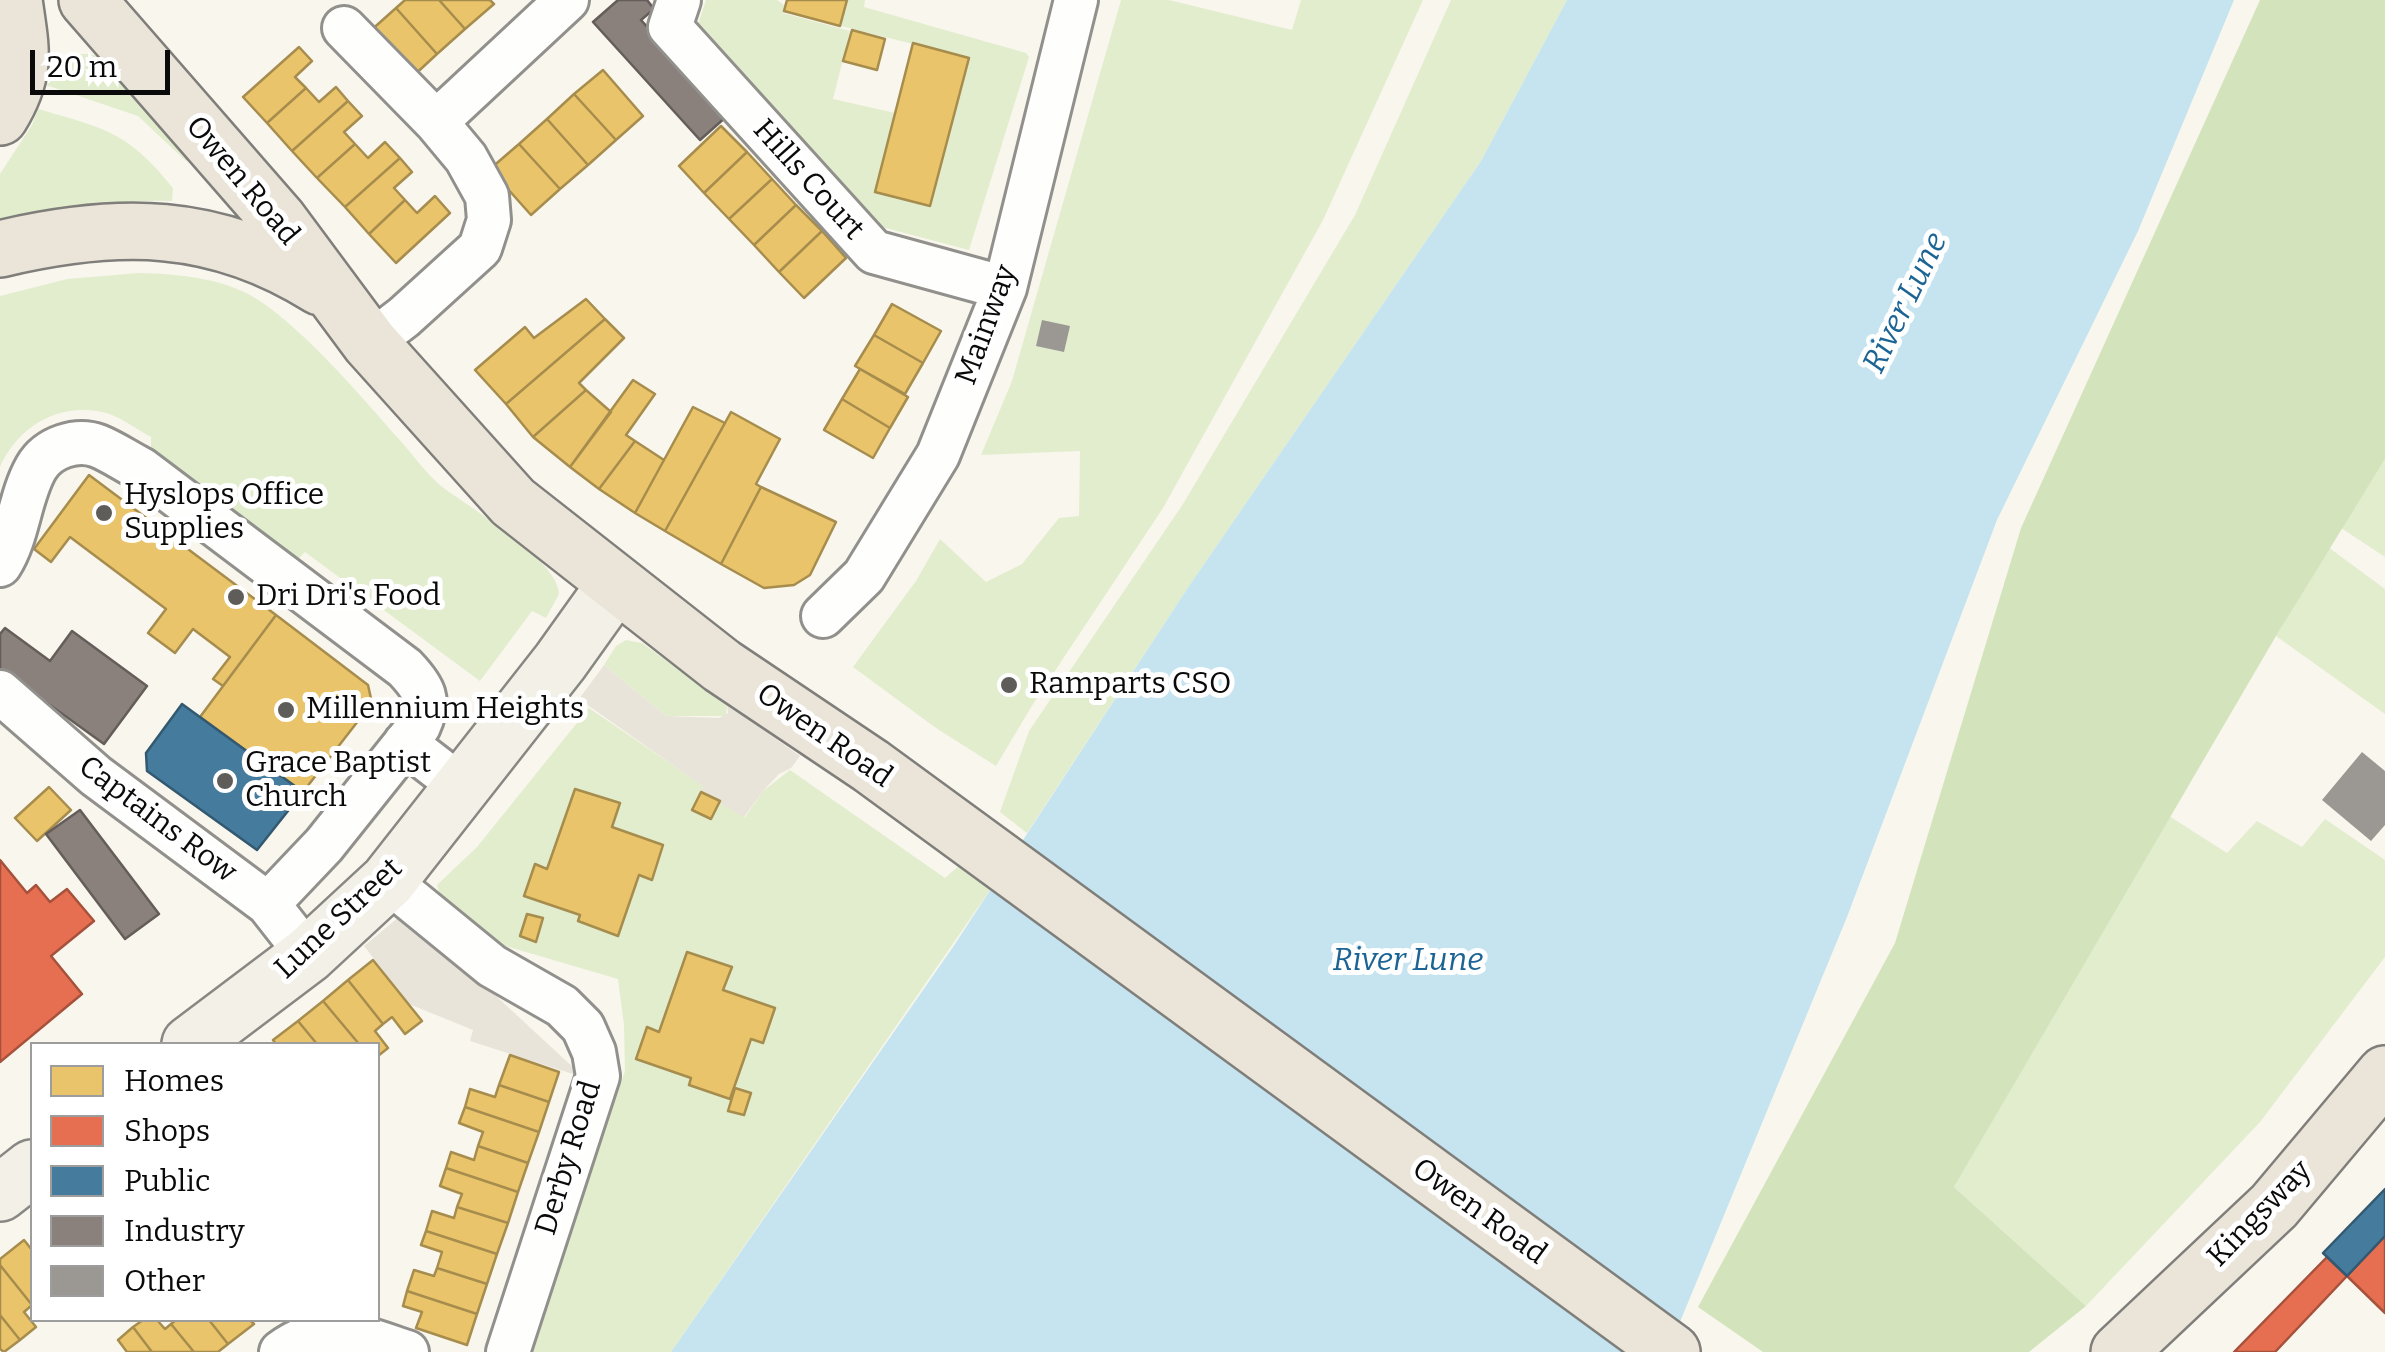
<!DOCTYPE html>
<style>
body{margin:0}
#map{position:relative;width:2385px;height:1352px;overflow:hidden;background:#f9f6ed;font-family:Bitter,serif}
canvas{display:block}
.legend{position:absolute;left:30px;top:1042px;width:350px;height:280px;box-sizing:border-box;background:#fff;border:2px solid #9d9d9d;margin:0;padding:12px 18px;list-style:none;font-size:30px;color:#0a0a0a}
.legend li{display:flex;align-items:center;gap:20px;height:50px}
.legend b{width:50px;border:2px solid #9d9d9d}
.scale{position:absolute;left:30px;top:50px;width:140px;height:45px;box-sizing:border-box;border:5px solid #0a0a0a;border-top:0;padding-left:12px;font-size:30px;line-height:35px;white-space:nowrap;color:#0a0a0a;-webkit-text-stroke:8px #fff;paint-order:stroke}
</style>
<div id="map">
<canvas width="2385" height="1352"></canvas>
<ul class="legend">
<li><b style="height:28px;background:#e9c46a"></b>Homes</li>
<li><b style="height:28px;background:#e76f51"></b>Shops</li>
<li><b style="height:28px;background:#457b9d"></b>Public</li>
<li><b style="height:28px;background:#8a817c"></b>Industry</li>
<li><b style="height:28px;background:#9b9894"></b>Other</li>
</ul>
<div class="scale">20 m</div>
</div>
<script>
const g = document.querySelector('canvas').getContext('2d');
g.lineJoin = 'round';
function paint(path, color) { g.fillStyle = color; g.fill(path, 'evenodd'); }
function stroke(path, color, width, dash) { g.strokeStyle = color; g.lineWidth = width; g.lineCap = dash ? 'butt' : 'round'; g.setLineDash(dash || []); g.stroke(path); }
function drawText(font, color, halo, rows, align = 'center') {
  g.font = font + ' Bitter,serif'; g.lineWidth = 10; g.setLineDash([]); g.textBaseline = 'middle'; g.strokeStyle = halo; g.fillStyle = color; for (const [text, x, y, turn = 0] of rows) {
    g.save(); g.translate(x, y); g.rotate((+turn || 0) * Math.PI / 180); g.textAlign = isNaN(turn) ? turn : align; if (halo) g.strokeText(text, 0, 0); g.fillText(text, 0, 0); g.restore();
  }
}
paint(new Path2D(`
 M706 0H777L784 5 783 13 850 31 833 99 895 113 875 192 930 206 969 58 841 26 848 0H865L864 7 1026 53 1029 57 969 250 882 227 864 216 696 30Z
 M1121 0H1169L1292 30 1301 0H1423L1323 220 1163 508 1033 704 996 766 936 728 853 667 916 581 940 539 986 582 1022 564 1059 518 1079 516 1080 451 981 455 1012 381Z
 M1451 0H1567L1481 161 1187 589 1027 833 1000 812 1029 731 1183 504 1355 215Z
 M68 54H90L108 59 193 154 186 161 138 116 46 85 51 66Z
 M38 109C106 129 127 131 173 188L172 201C112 199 58 208 0 224V174L32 125Z
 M139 273C176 274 216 277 250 295 298 322 361 396 398 438 413 454 427 476 445 489 471 508 559 561 559 594L546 618 532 611 480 681 305 552 296 561 151 455V437C136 429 118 415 102 412 57 403 18 427 0 467V296L67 279Z
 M2385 459V557L2341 528Z
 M2328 547 2385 589V714L2276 636Z
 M626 640 642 643 727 704 726 716H666L604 665 616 646Z
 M589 708 705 787 692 809 720 801 745 817 763 791 790 770 945 878 961 864 990 890 671 1352H527L625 1071 624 1025 618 979 502 945 440 895 437 885 477 847Z
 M2169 816 2227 853 2257 821 2302 847 2325 819 2385 860V957L2260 1122 2086 1306 1954 1187Z`), '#e2edce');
paint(new Path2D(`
 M2260 0H2385V459L2276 636 1954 1187 2086 1306 2029 1352H1763L1698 1307 1895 943 2021 528Z`), '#d3e4bd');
paint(new Path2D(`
 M604 665 666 716 719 718 728 713 727 704 800 756 791 768 779 774 763 791 744 817 700 792 704 787 579 699Z
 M399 917 481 982 576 1070V1075L470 1041 473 1030 409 1004 364 946Z`), '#e9e4d9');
paint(new Path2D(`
 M1567 0H2234L2138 231 1997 520 1847 917 1675 1334 1659 1352H671L953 947 1187 589 1481 161Z`), '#c5e4f0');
const homes = new Path2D(`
 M405 0H439L465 29 437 54 396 8Z
 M439 0H490L494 4 465 29Z
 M787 0H847L840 26 784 11Z
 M396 8 437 54 410 79 368 33Z
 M852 30 885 39 877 70 843 61Z
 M913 43 969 58 930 206 875 192Z
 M299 47 312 61 295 77 306 88 267 123 243 97Z
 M603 70 643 116 616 140 574 94Z
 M336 87 348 101 292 151 267 123 306 88 319 102Z
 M574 94 616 140 588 165 547 119Z
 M348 101 362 116 344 132 355 144 317 178 292 151Z
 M547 119 588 165 560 189 519 144Z
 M721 126 747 152 704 193 679 166Z
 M385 142 400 158 345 207 317 178 355 144 368 158Z
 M519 144 560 189 531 215 490 169Z
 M747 152 772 179 729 219 704 193Z
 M400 158 412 172 394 188 405 200 369 234 345 207Z
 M772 179 796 205 754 245 729 219Z
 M435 196 450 213 396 263 369 234 405 200 417 213Z
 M796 205 822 231 779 272 754 245Z
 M822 231 846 258 804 298 779 272Z
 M586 299 605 319 506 404 475 370 525 327 534 338Z
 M892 304 941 331 923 363 874 335Z
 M605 319 624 338 579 383 586 390 533 437 506 404Z
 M874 335 923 363 905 394 855 366Z
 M860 369 908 397 890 428 842 399Z
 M633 380 655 394 626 435 635 441 599 489 570 467Z
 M586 390 611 412 570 467 533 437Z
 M842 399 890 428 873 458 824 430Z
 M693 407 725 423 665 531 635 513Z
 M731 412 780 439 756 484 761 487 721 564 665 531Z
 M635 441 664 460 635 513 599 489Z
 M89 475 276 615 223 686 213 679 230 657 193 629 175 653 148 633 166 609 70 537 51 562 34 549Z
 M761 487 836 522 810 575 794 585 764 588 721 564Z
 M276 615 368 685 372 703 303 792 200 717Z
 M49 787 71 810 37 841 15 818Z
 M575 789 620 803 612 827 663 845 652 880 639 875 618 936 578 921 580 915 524 896 535 864 547 869Z
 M701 792 720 801 711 819 692 810Z
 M527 914 543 918 536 942 520 936Z
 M687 952 732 967 723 990 775 1008 763 1043 751 1039 730 1099 689 1085 691 1078 636 1059 647 1027 659 1032Z
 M373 960 422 1021 405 1034 392 1017 383 1024 348 980Z
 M348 980 383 1024 375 1031 388 1048 378 1056V1044H359L323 1001Z
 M323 1001 359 1044H317L298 1021Z
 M298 1021 317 1044H276L273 1040Z
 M510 1055 559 1072 549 1102 499 1085Z
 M499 1085 549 1102 539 1132 465 1107 470 1089 495 1097Z
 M735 1088 751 1093 744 1115 728 1111Z
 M465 1107 539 1132 528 1163 478 1146 483 1132 459 1123Z
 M478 1146 528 1163 518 1192 446 1168 451 1152 474 1160Z
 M446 1168 518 1192 508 1223 457 1207 462 1194 440 1186Z
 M457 1207 508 1223 497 1254 426 1231 432 1211 454 1218Z
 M426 1231 497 1254 487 1284 437 1268 442 1252 421 1245Z
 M24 1240 32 1250V1305L0 1265V1259Z
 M0 1265 32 1305 24 1312 36 1327 20 1340 0 1315Z
 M437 1268 487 1284 477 1314 407 1291 414 1270 434 1276Z
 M407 1291 477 1314 467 1345 416 1328 422 1312 403 1306Z
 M0 1315 20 1340 4 1352 0 1349Z
 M143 1320H157L165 1329 171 1324 194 1352H152L133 1327Z
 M176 1320H209L228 1344 218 1352H194L171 1324Z
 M209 1320H250L254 1324 228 1344Z
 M133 1327 152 1352H127L118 1340Z`);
paint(homes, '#e9c46a');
stroke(homes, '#a68c4d', 2.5);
const shops = new Path2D(`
 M0 860 27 893 36 885 50 902 67 889 94 921 51 956 82 994 0 1062Z
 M2385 1236V1313L2347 1276Z
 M2327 1257 2347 1276 2275 1352H2234Z`);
paint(shops, '#e76f51');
stroke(shops, '#a5513c', 2.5);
const public = new Path2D(`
 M182 704 303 792 257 850 147 771 146 753Z
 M2385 1189V1236L2347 1276 2323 1253Z`);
paint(public, '#457b9d');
stroke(public, '#335971', 2.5);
const industry = new Path2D(`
 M618 0H647L654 9 641 20 727 116 700 140 593 22Z
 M5 628 50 661 72 631 147 686 104 744 0 669V634Z
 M80 810 159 914 125 939 46 834Z`);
paint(industry, '#8a817c');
stroke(industry, '#645d5a', 2.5);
paint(new Path2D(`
 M1042 320 1070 326 1064 352 1036 346Z
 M1006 674 1020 684 1013 696 998 686Z
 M2362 752 2385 771V825L2371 841 2322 800Z`), '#9b9894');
const street = new Path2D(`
 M679 0 670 27 874 252 1005 288
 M344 28 436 122
 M370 343 404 317 480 248 489 220 487 196 466 158 436 122 567 0
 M0 565C19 535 19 498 36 468 48 447 77 438 98 446 113 452 127 462 141 469L405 668C424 688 431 700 419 726L324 845 268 904
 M823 616 864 576 938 455 1005 288 1076 0
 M0 692 96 776 268 904 308 955
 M405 743 462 787
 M388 881 492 966 562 1006 583 1027 594 1052 598 1076 508 1352
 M281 1352C324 1319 361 1337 407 1352`);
const secondary = new Path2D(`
 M190 1044 308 955 388 881 560 662 615 585
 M0 1193 32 1168`);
const primary = new Path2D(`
 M87 0 278 219 370 343 513 502 722 666 871 766 1672 1352
 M0 117C28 71 21 51 14 0
 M0 249C118 221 215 221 320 287
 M2119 1352 2274 1206 2385 1074`);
stroke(street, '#92908c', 48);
stroke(secondary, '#888783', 60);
stroke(primary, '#7f7e7a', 60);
stroke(street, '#fefefc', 42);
stroke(secondary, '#f3f1e7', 55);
stroke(primary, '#eae5d8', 55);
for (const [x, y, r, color] of [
 [104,513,10,"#5e5d59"],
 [236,597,10,"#5e5d59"],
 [1009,685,10,"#5e5d59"],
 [286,710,10,"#5e5d59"],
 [225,781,10,"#5e5d59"]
]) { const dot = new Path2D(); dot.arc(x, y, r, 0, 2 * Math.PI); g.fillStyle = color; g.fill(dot); stroke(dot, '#fff', 4); }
drawText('30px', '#0a0a0a', '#fff', [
 ["Hills Court",808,180,48],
 ["Owen Road",242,181,50],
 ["Mainway",987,325,-70],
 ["Owen Road",824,736,35],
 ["Captains Row",157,820,37],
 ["Lune Street",339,919,-43],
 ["Derby Road",569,1158,-73],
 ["Owen Road",1479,1212,36],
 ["Kingsway",2260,1214,-46]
]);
drawText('30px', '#0a0a0a', '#fff', [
 ["Hyslops Office",124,496],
 ["Supplies",124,530],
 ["Dri Dri's Food",256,597],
 ["Ramparts CSO",1029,685],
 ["Millennium Heights",306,710],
 ["Grace Baptist",245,764],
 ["Church",245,798]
], 'left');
drawText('italic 32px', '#1b6494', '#fff', [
 ["River Lune",1906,303,-64],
 ["River Lune",1408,961]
]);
</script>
